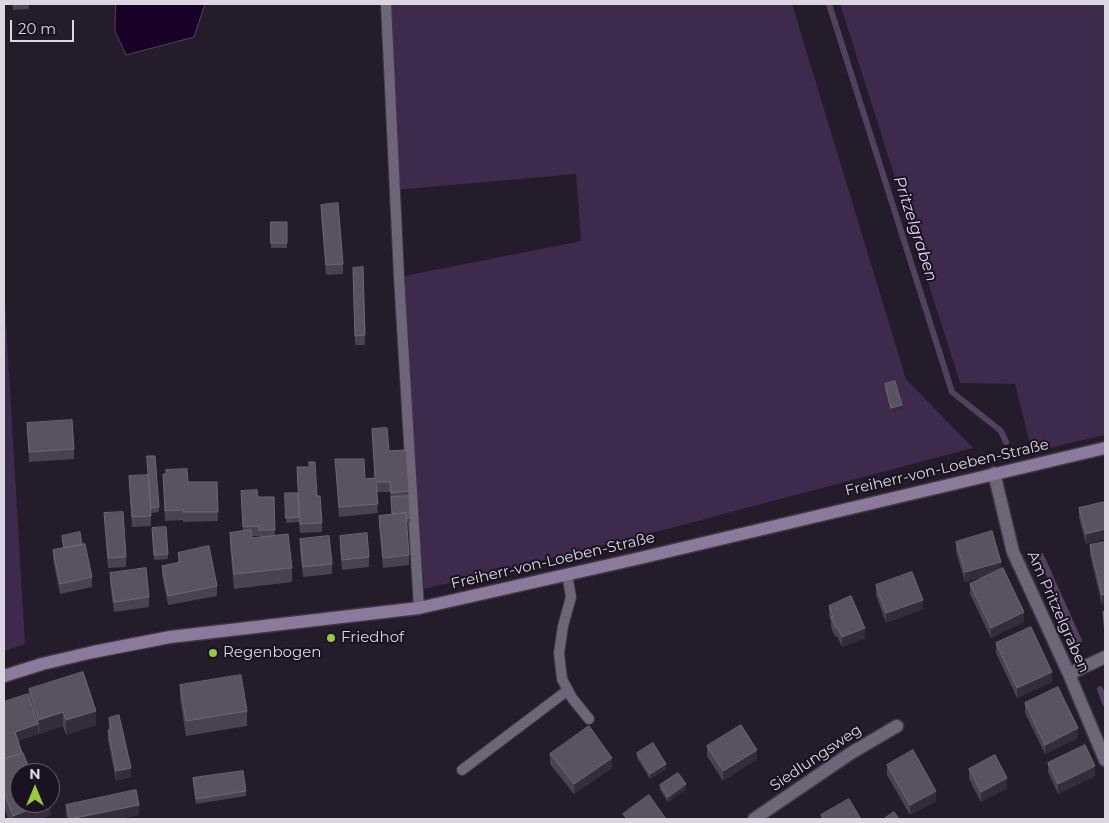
<!DOCTYPE html>
<meta charset="utf-8">
<style>
body{margin:0}
#map{position:relative;width:1109px;height:823px;overflow:hidden;background:#241b2b;font-family:Montserrat,sans-serif}
canvas{display:block}
.frame{position:absolute;inset:0;border:5px solid #dbd6e1;pointer-events:none}
.north{position:absolute;left:10px;top:763px;width:50px;height:50px;box-sizing:border-box;background:#1a1221;border:1px solid #67606e;border-radius:50%;rotate:0deg;font-size:14px;font-weight:700;line-height:20px;text-align:center;color:#dbd6e1}
.north::after{content:'';display:block;margin:auto;width:18px;height:22px;background:#95cc3a;clip-path:polygon(50% 0,100% 100%,50% 72%,0 100%)}
.scale{position:absolute;left:10px;top:20px;width:64px;height:22px;box-sizing:border-box;border:2px solid #dbd6e1;border-top:0;padding-left:6px;font-size:15px;line-height:18px;white-space:nowrap;color:#dbd6e1;-webkit-text-stroke:4px #1a1221;paint-order:stroke}
</style>
<div id="map">
<canvas width="1109" height="823"></canvas>
<div class="frame"></div>
<div class="north">N</div>
<div class="scale">20 m</div>
</div>
<script>
const g = document.querySelector('canvas').getContext('2d');
g.lineJoin = 'round';
function paint(path, color) { g.fillStyle = color; g.fill(path, 'evenodd'); }
function stroke(path, color, width, dash) { g.strokeStyle = color; g.lineWidth = width; g.lineCap = dash ? 'butt' : 'round'; g.setLineDash(dash || []); g.stroke(path); }
function drawText(font, color, halo, rows, align = 'center') {
  g.font = font + ' Montserrat,sans-serif'; g.lineWidth = 4; g.setLineDash([]); g.textBaseline = 'middle'; g.strokeStyle = halo; g.fillStyle = color; for (const [text, x, y, turn = 0] of rows) {
    g.save(); g.translate(x, y); g.rotate((+turn || 0) * Math.PI / 180); g.textAlign = isNaN(turn) ? turn : align; if (halo) g.strokeText(text, 0, 0); g.fillText(text, 0, 0); g.restore();
  }
}
paint(new Path2D(`
 M384 4H792L906 379 973 448 633 538 424 589 404 276 581 241 576 174 395 190Z
 M840 4H1105V435L1032 452 1015 384 960 383Z
 M4 288 25 644 4 651Z`), '#3d2a4c');
const water = new Path2D(`
 M116 4H205L194 37 126 55 115 31Z`);
paint(water, '#170126');
stroke(water, '#52415e', 1);
stroke(new Path2D(`
 M829 4 952 392 1001 431 1006 442
 M1041 556 1079 641
 M1100 689 1105 703`), '#52415e', 6);
const lane = new Path2D(`
 M386 4 399 277 419 608
 M567 574 571 597 563 626 559 653 562 679 572 698 589 719
 M462 770 568 690`);
const street = new Path2D(`
 M994 473 1013 552 1069 674 1105 760
 M1069 674 1105 657
 M754 819 851 753 897 726`);
const secondary = new Path2D(`
 M4 676 42 664 93 652 170 637 419 608 636 559 1105 448`);
stroke(lane, '#3e3844', 12);
stroke(street, '#3e3844', 15);
stroke(secondary, '#3e3844', 15);
stroke(lane, '#6f6578', 10);
stroke(street, '#6f6578', 12);
stroke(secondary, '#8c7a9d', 12);
paint(new Path2D(`
 M13 4H29V9L13 10Z
 M321 205 343 264V274L326 275 321 215Z
 M271 222H287V248H271Z
 M363 267 365 345H355L353 278Z
 M885 384 902 410 891 412 885 389Z
 M27 423 74 449V459L29 462Z
 M372 429 389 451 406 450 410 518V522L406 523 409 555V565L383 568 379 525V516L392 514 390 492H376L378 513 339 517 335 459 365 479 375 478Z
 M297 467 317 496 322 523V532L300 533 299 521V522L286 523 285 493H298Z
 M163 474 188 482H217L218 521 183 522V520L165 521Z
 M129 476 159 507V512L151 513V526L132 527Z
 M241 491 258 497H274L275 536 292 568V582L234 589 230 547V533L243 531ZM252 536H259V537L252 538Z
 M1105 502V539L1086 544 1079 518V508Z
 M104 513 126 557V567L108 568Z
 M152 533 168 554V559L154 560Z
 M62 536 82 545 92 577V587L60 594 53 560V550L63 548Z
 M340 536 369 557V567L342 570 340 545Z
 M300 539 332 564V574L303 577 300 549Z
 M956 542 1001 569 1024 622 991 638 970 594V584L988 575 965 582 956 552Z
 M1105 542 1102 605 1090 555V545Z
 M178 553 217 586V596L168 605 162 576V566L178 563Z
 M110 573 149 597V607L114 612 110 583Z
 M876 585 923 609 886 623 876 595Z
 M829 606 865 638 842 647 837 636 835 637 831 627V622L829 616Z
 M1105 611V634L1103 622V612Z
 M996 643 1052 682 1017 698 996 653Z
 M180 685 247 711V726L186 736 180 699Z
 M29 689 96 725 66 735 63 726 39 734 38 733V734L18 741 31 773 51 815 40 819H8L4 806V702L29 696Z
 M1025 703 1078 738 1045 754 1025 713Z
 M109 718 131 777 116 781 108 740V730H109Z
 M707 746 757 759 723 781 707 756Z
 M637 753 666 769 650 779 637 758Z
 M550 754 612 768 574 794 550 764Z
 M1048 763 1095 776 1058 794 1048 772Z
 M887 765 936 801 910 815 887 775Z
 M969 769 1007 788 981 802 969 779Z
 M193 778 246 791V796L196 804 193 783Z
 M660 785 686 789 668 802 660 790Z
 M66 805 139 815 117 819H67L66 815Z`), '#4a4152');
paint(new Path2D(`
 M902 405V410L891 412V408Z
 M1105 529V539L1086 544V534Z
 M1001 562V571L965 582V572Z
 M1105 594V604L1102 605V595Z
 M923 600V609L886 623V613Z
 M1024 612V622L991 638V628Z
 M865 628V638L842 647V637Z
 M1052 672V682L1017 698V688Z
 M96 711V725L66 735V720Z
 M63 712V726L39 734V720Z
 M38 724V734L15 742V732Z
 M1078 728V738L1045 754V745Z
 M757 750V759L723 781V771Z
 M612 758V768L574 794V784Z
 M666 764V769L650 779V774Z
 M1095 766V776L1058 794V784Z
 M131 768V777L116 781V771Z
 M1007 778V788L981 802V792Z
 M686 784V789L668 802V797Z
 M936 791V801L910 815V805Z
 M50 801H51V815L40 819H13V816L45 803H50Z
 M139 805V815L117 819H71Z`), '#342b3c');
const building = new Path2D(`
 M13 4H29L13 5Z
 M338 203 343 264 326 265 321 205Z
 M271 222H287V243H271Z
 M363 267 365 335 355 336 353 268Z
 M895 381 902 405 891 408 885 384Z
 M72 420 74 449 29 452 27 423Z
 M387 428 389 451 406 450 409 491 391 493 390 482H376L378 504 339 507 335 459H364L365 479 375 478 372 429Z
 M147 456H155L159 507 151 508Z
 M309 462H315L317 496H320L322 523 300 524 297 467H309Z
 M187 469 188 482H217L218 512H183V510L165 511 163 474H166V470Z
 M149 475 151 516 132 517 129 476Z
 M257 490 258 497H274L275 530H259V526L243 527 241 491Z
 M285 493H298L299 517 286 518Z
 M409 496 410 518H406V513L392 514 391 497Z
 M1105 502V529L1086 534 1079 508Z
 M123 512 126 557 108 558 104 513Z
 M406 513 409 555 383 558 379 516Z
 M166 527 168 554 154 555 152 528Z
 M251 530 252 538 288 534 292 568 234 574 230 533Z
 M992 531 1001 562 965 572 956 542Z
 M80 532 82 545 64 548 62 536Z
 M367 533 369 557 342 560 340 536Z
 M329 536 332 564 303 567 300 539Z
 M1105 542V594L1102 595 1090 545Z
 M85 544 92 577 60 584 53 550Z
 M209 546 217 586 168 596 162 566 180 562 178 553Z
 M146 568 149 597 114 602 110 573Z
 M1003 568 1024 612 991 628 970 584Z
 M912 572 923 600 886 613 876 585Z
 M851 596 865 628 842 637 837 627H835L831 617H833L829 606Z
 M1105 611V624L1103 612Z
 M1031 627 1052 672 1017 688 996 643Z
 M83 672 96 711 66 720 63 712 39 720 29 689Z
 M241 675 247 711 186 721 180 685Z
 M1058 687 1078 728 1045 745 1025 703Z
 M28 694 38 724 15 732 22 753 4 759V702Z
 M119 715 131 768 116 771 108 730H111L109 718Z
 M741 725 757 750 723 771 707 746Z
 M589 726 612 758 574 784 550 754Z
 M653 743 666 764 650 774 637 753Z
 M1085 745 1095 766 1058 784 1048 763Z
 M913 750 936 791 910 805 887 765Z
 M23 753 31 773H20V803H45L13 816 4 792V759Z
 M995 755 1007 778 981 792 969 769Z
 M243 771 246 791 196 799 193 778Z
 M678 773 686 784 668 797 660 785Z
 M136 790 139 805 70 819 66 805Z
 M649 795 666 819H627L623 814Z
 M849 799 861 819H823L821 815Z
 M894 812 899 819H884Z`);
paint(building, '#5a5161');
stroke(building, '#6e6675', 1);
for (const [x, y, r, color] of [
 [331,638,5,"#95cc3a"],
 [213,653,5,"#95cc3a"]
]) { const dot = new Path2D(); dot.arc(x, y, r, 0, 2 * Math.PI); g.fillStyle = color; g.fill(dot); stroke(dot, '#1a1221', 2); }
drawText('15px', '#dbd6e1', '#1a1221', [
 ["Freiherr-von-Loeben-Straße",947,468,-13],
 ["Freiherr-von-Loeben-Straße",553,561,-13],
 ["Am Pritzelgraben",1058,612,66],
 ["Siedlungsweg",816,758,-34]
]);
drawText('15px', '#dbd6e1', '#1a1221', [
 ["Friedhof",341,638],
 ["Regenbogen",223,653]
], 'left');
drawText('italic 16px', '#e5d3f6', '#1a1221', [
 ["Pritzelgraben",915,229,72]
]);
</script>
